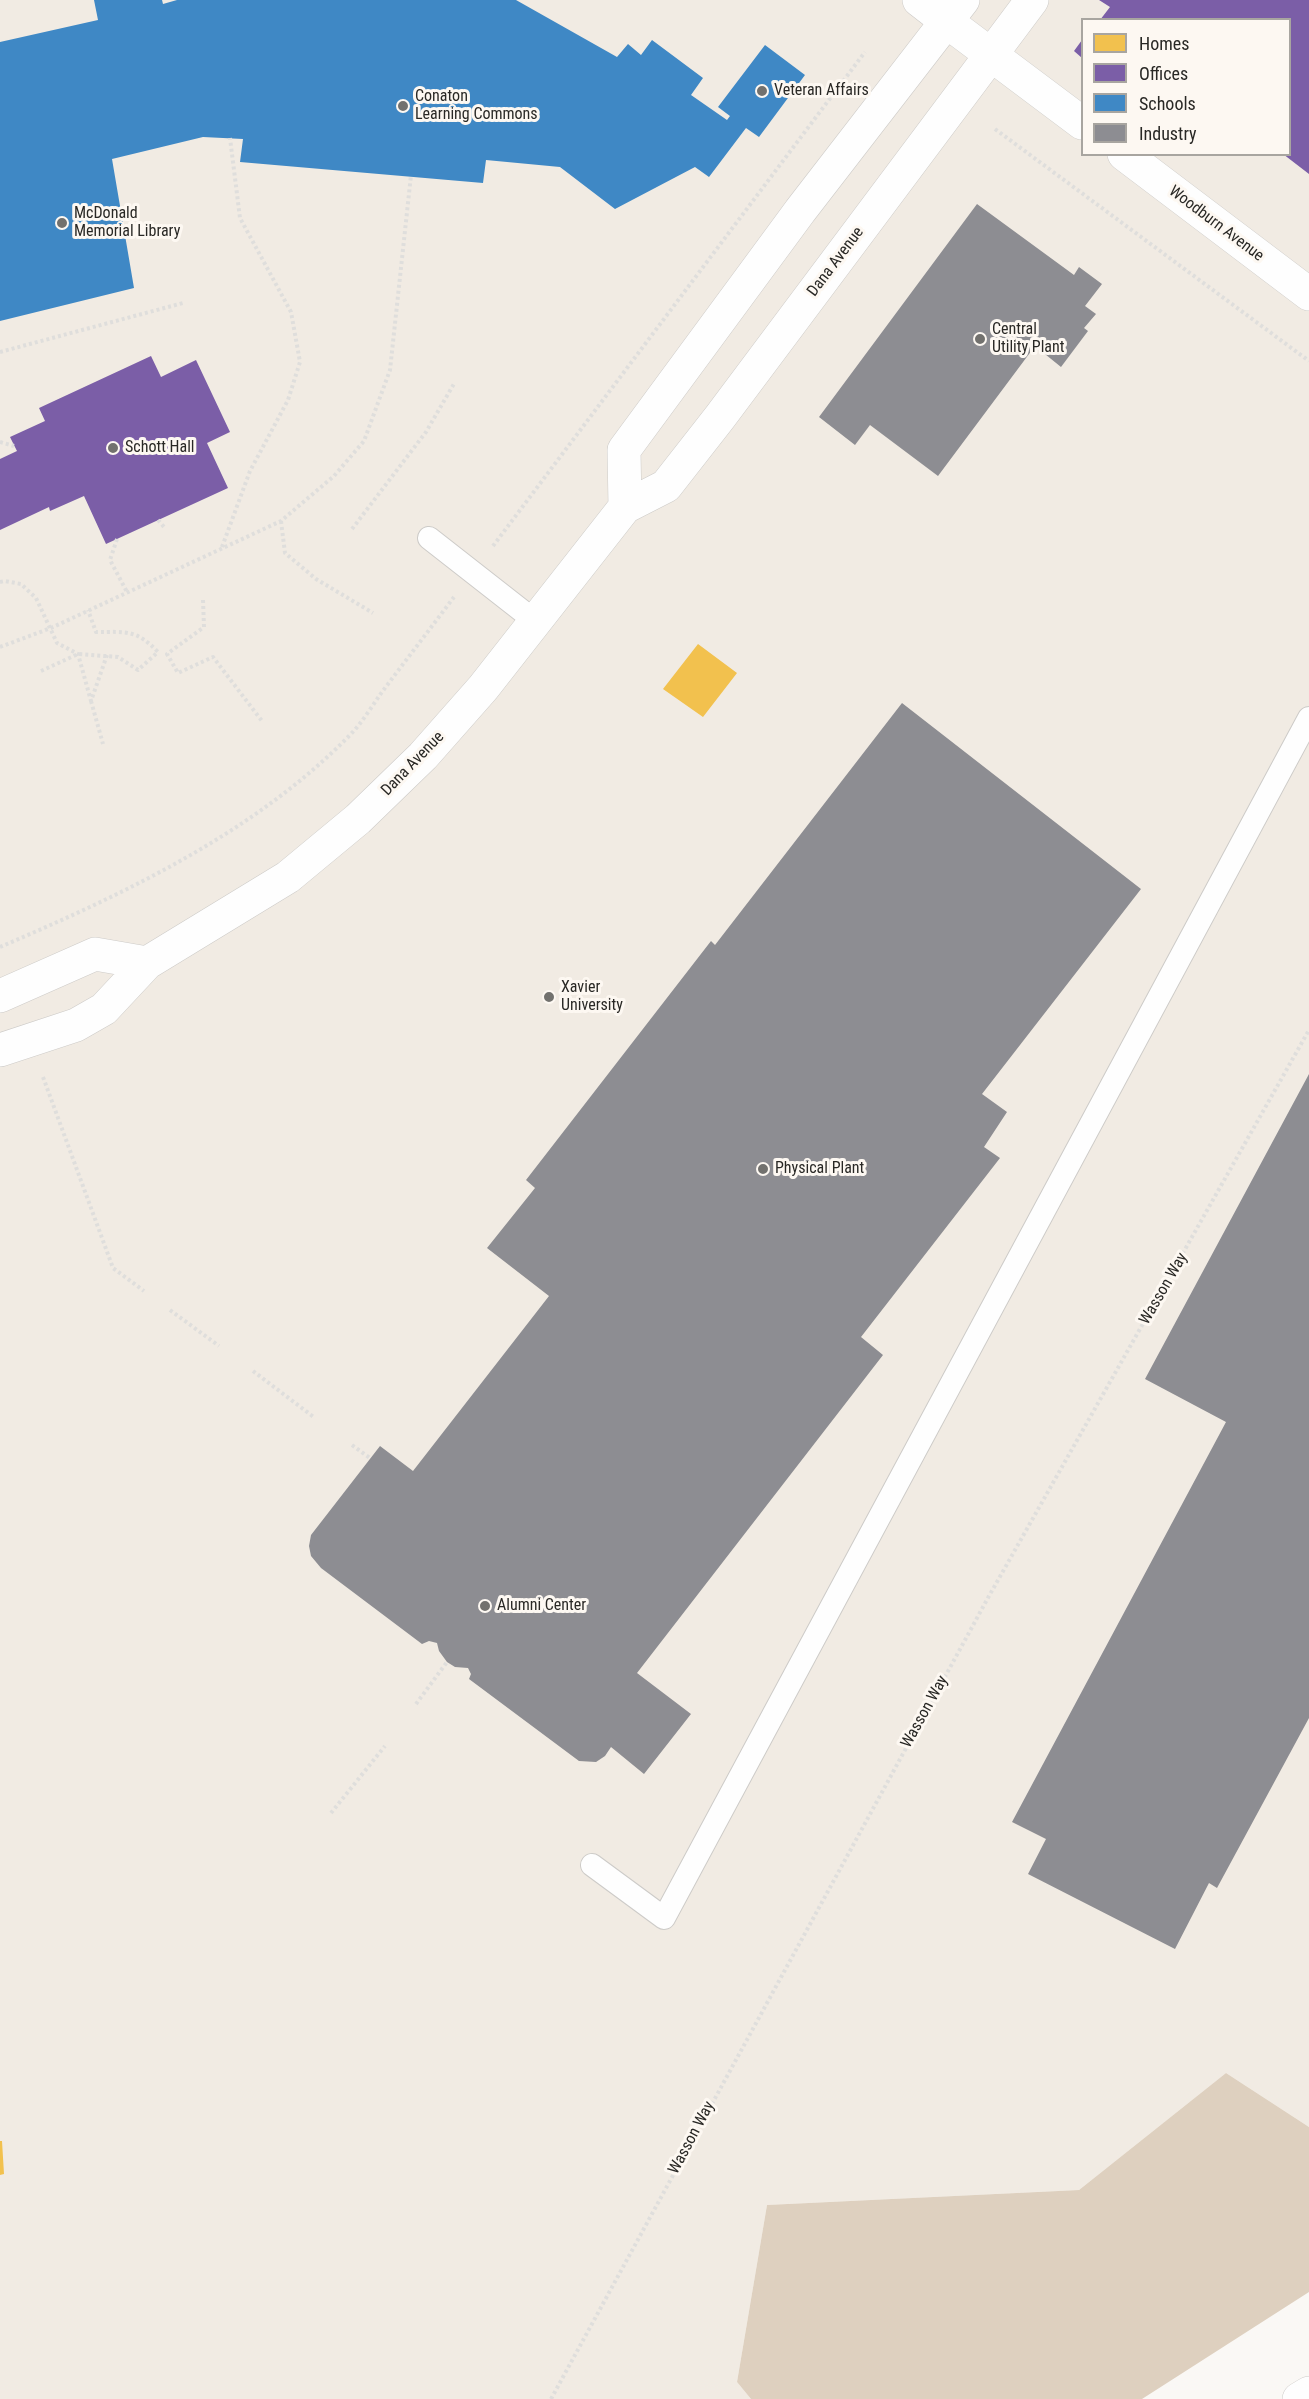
<!DOCTYPE html>
<style>
body{margin:0}
#map{position:relative;width:1309px;height:2399px;overflow:hidden;background:#faf8f5;font-family:"Roboto Condensed",sans-serif}
canvas{display:block}
.legend{position:absolute;left:1081px;top:18px;width:210px;height:138px;box-sizing:border-box;background:#fdf8f2;border:2px solid #a8a5a0;margin:0;padding:8px 10px;list-style:none;font-size:18px;color:#292825}
.legend li{display:flex;align-items:center;gap:12px;height:30px}
.legend b{width:30px;border:2px solid #a8a5a0}
</style>
<div id="map">
<canvas width="1309" height="2399"></canvas>
<ul class="legend">
<li><b style="height:16px;background:#f2c14e"></b>Homes</li>
<li><b style="height:16px;background:#7b5ea7"></b>Offices</li>
<li><b style="height:16px;background:#3f88c5"></b>Schools</li>
<li><b style="height:16px;background:#8d8d92"></b>Industry</li>
</ul>
</div>
<script>
const g = document.querySelector('canvas').getContext('2d');
g.lineJoin = 'round';
function paint(path, color) { g.fillStyle = color; g.fill(path, 'evenodd'); }
function stroke(path, color, width, dash) { g.strokeStyle = color; g.lineWidth = width; g.lineCap = dash ? 'butt' : 'round'; g.setLineDash(dash || []); g.stroke(path); }
function drawText(font, color, halo, rows, align = 'center') {
  g.font = font + ' "Roboto Condensed",sans-serif'; g.lineWidth = 6; g.setLineDash([]); g.textBaseline = 'middle'; g.strokeStyle = halo; g.fillStyle = color; for (const [text, x, y, turn = 0] of rows) {
    g.save(); g.translate(x, y); g.rotate((+turn || 0) * Math.PI / 180); g.textAlign = isNaN(turn) ? turn : align; if (halo) g.strokeText(text, 0, 0); g.fillText(text, 0, 0); g.restore();
  }
}
paint(new Path2D(`
 M0 0H1309V2127L1226 2073 1079 2190 767 2205 737 2382 751 2399H0ZM1082 20H1290V154H1082Z`), '#f1ebe3');
paint(new Path2D(`
 M1226 2073 1309 2127V2292L1142 2399H751L737 2382 767 2205 1079 2190Z`), '#ded0bf');
paint(new Path2D(`
 M698 644 737 673 703 717 663 689Z
 M0 2141H2L4 2174 0 2175Z`), '#f2c14e');
paint(new Path2D(`
 M1099 0H1309V174L1283 154H1290V20H1100L1110 7Z
 M1082 40V58L1074 51Z
 M151 356 161 377 196 360 230 432 207 443 228 488 106 544 84 496 50 511 49 507 0 530V459L17 451 10 437 45 421 39 408Z`), '#7b5ea7');
paint(new Path2D(`
 M94 0H162L163 4 177 0H516L617 57 628 44 641 55 652 40 703 78 691 95 727 120 730 116 718 107 765 45 805 75 759 137 746 128 709 177 695 167 615 209 560 167 486 160 483 183 240 162 243 139 203 137 112 159 134 288 0 321V42L98 20Z`), '#3f88c5');
paint(new Path2D(`
 M977 204 1074 275 1079 267 1102 284 1085 306 1096 314 1084 328 1088 331 1061 367 1035 346 938 476 870 425 855 445 819 417Z
 M902 703 1141 889 982 1094 1007 1112 984 1147 1000 1158 861 1337 883 1355 637 1673 691 1714 644 1774 611 1747 605 1756 596 1762 579 1761 469 1679 471 1674 468 1668 455 1667 447 1662 439 1651 437 1643 429 1641 422 1644 321 1568 311 1556 309 1546 311 1535 380 1446 413 1471 549 1296 487 1248 535 1188 526 1180 711 941 715 945Z
 M1309 1074V1718L1217 1888 1209 1883 1175 1949 1028 1874 1046 1839 1012 1822 1226 1422 1145 1379Z`), '#8d8d92');
const lane = new Path2D(`
 M429 538 535 621
 M592 1865 664 1918 1309 718`);
const street = new Path2D(`
 M919 0 946 21`);
const secondary = new Path2D(`
 M946 21 1082 123
 M1124 154 1309 294
 M625 507 624 450 800 211 963 0
 M0 996 95 954 147 963
 M0 1050 76 1025 104 1009 147 963 288 877 358 819 423 756 483 688 625 507 666 486 720 417 1032 0`);
const highway = new Path2D(`
 M1299 2399 1309 2393`);
stroke(lane, '#cdcbc8', 24);
stroke(street, '#cdcbc8', 34);
stroke(secondary, '#cdcbc8', 34);
stroke(highway, '#cdcbc8', 34);
stroke(new Path2D(`
 M995 129 1309 361
 M0 352 183 303
 M0 442 14 446
 M158 520 164 527
 M281 521 285 553 316 579 373 613
 M352 529 426 432 455 382
 M117 539 110 560 127 592
 M493 546 865 52
 M222 547 250 471 288 400 300 362 291 312 240 218 230 138
 M0 582 5 581 21 584 36 598 57 643 78 654 91 701 107 655
 M203 600 204 627 167 654 178 673 213 657 262 721
 M0 647 51 628 281 521 334 476 364 441 390 370 411 175
 M41 671 78 654 118 657 138 670 158 652C136 629 126 632 96 632L88 610
 M91 701 103 744
 M0 947C124 894 254 833 349 736 362 723 372 706 382 692 406 660 430 629 454 597
 M43 1077 113 1268 144 1291
 M170 1310 219 1346
 M253 1371 315 1418
 M352 1445 370 1458
 M416 1704 447 1662
 M331 1813 385 1746
 M551 2399 989 1596 1309 1030`), '#dfdedc', 4, [3, 3]);
stroke(lane, '#fefefe', 22);
stroke(street, '#fefefe', 33);
stroke(secondary, '#fefefe', 33);
stroke(highway, '#fefefe', 33);
for (const [x, y, r, color] of [
 [762,91,6,"#72716e"],
 [403,106,6,"#72716e"],
 [62,223,6,"#72716e"],
 [980,339,6,"#72716e"],
 [113,448,6,"#72716e"],
 [549,997,6,"#72716e"],
 [763,1169,6,"#72716e"],
 [485,1606,6,"#72716e"]
]) { const dot = new Path2D(); dot.arc(x, y, r, 0, 2 * Math.PI); g.fillStyle = color; g.fill(dot); stroke(dot, '#fdf8f2', 2); }
drawText('16px', '#292825', '#fdf8f2', [
 ["Veteran Affairs",774,91],
 ["Conaton",415,97],
 ["Learning Commons",415,115],
 ["McDonald",74,214],
 ["Memorial Library",74,232],
 ["Central",992,330],
 ["Utility Plant",992,348],
 ["Schott Hall",125,448],
 ["Xavier",561,988],
 ["University",561,1006],
 ["Physical Plant",775,1169],
 ["Alumni Center",497,1606]
], 'left');
drawText('16px', '#292825', '#fdf8f2', [
 ["Woodburn Avenue",1216,224,37],
 ["Dana Avenue",836,262,-53],
 ["Dana Avenue",413,764,-46],
 ["Wasson Way",1164,1289,-60],
 ["Wasson Way",925,1712,-61],
 ["Wasson Way",692,2138,-62]
]);
</script>
